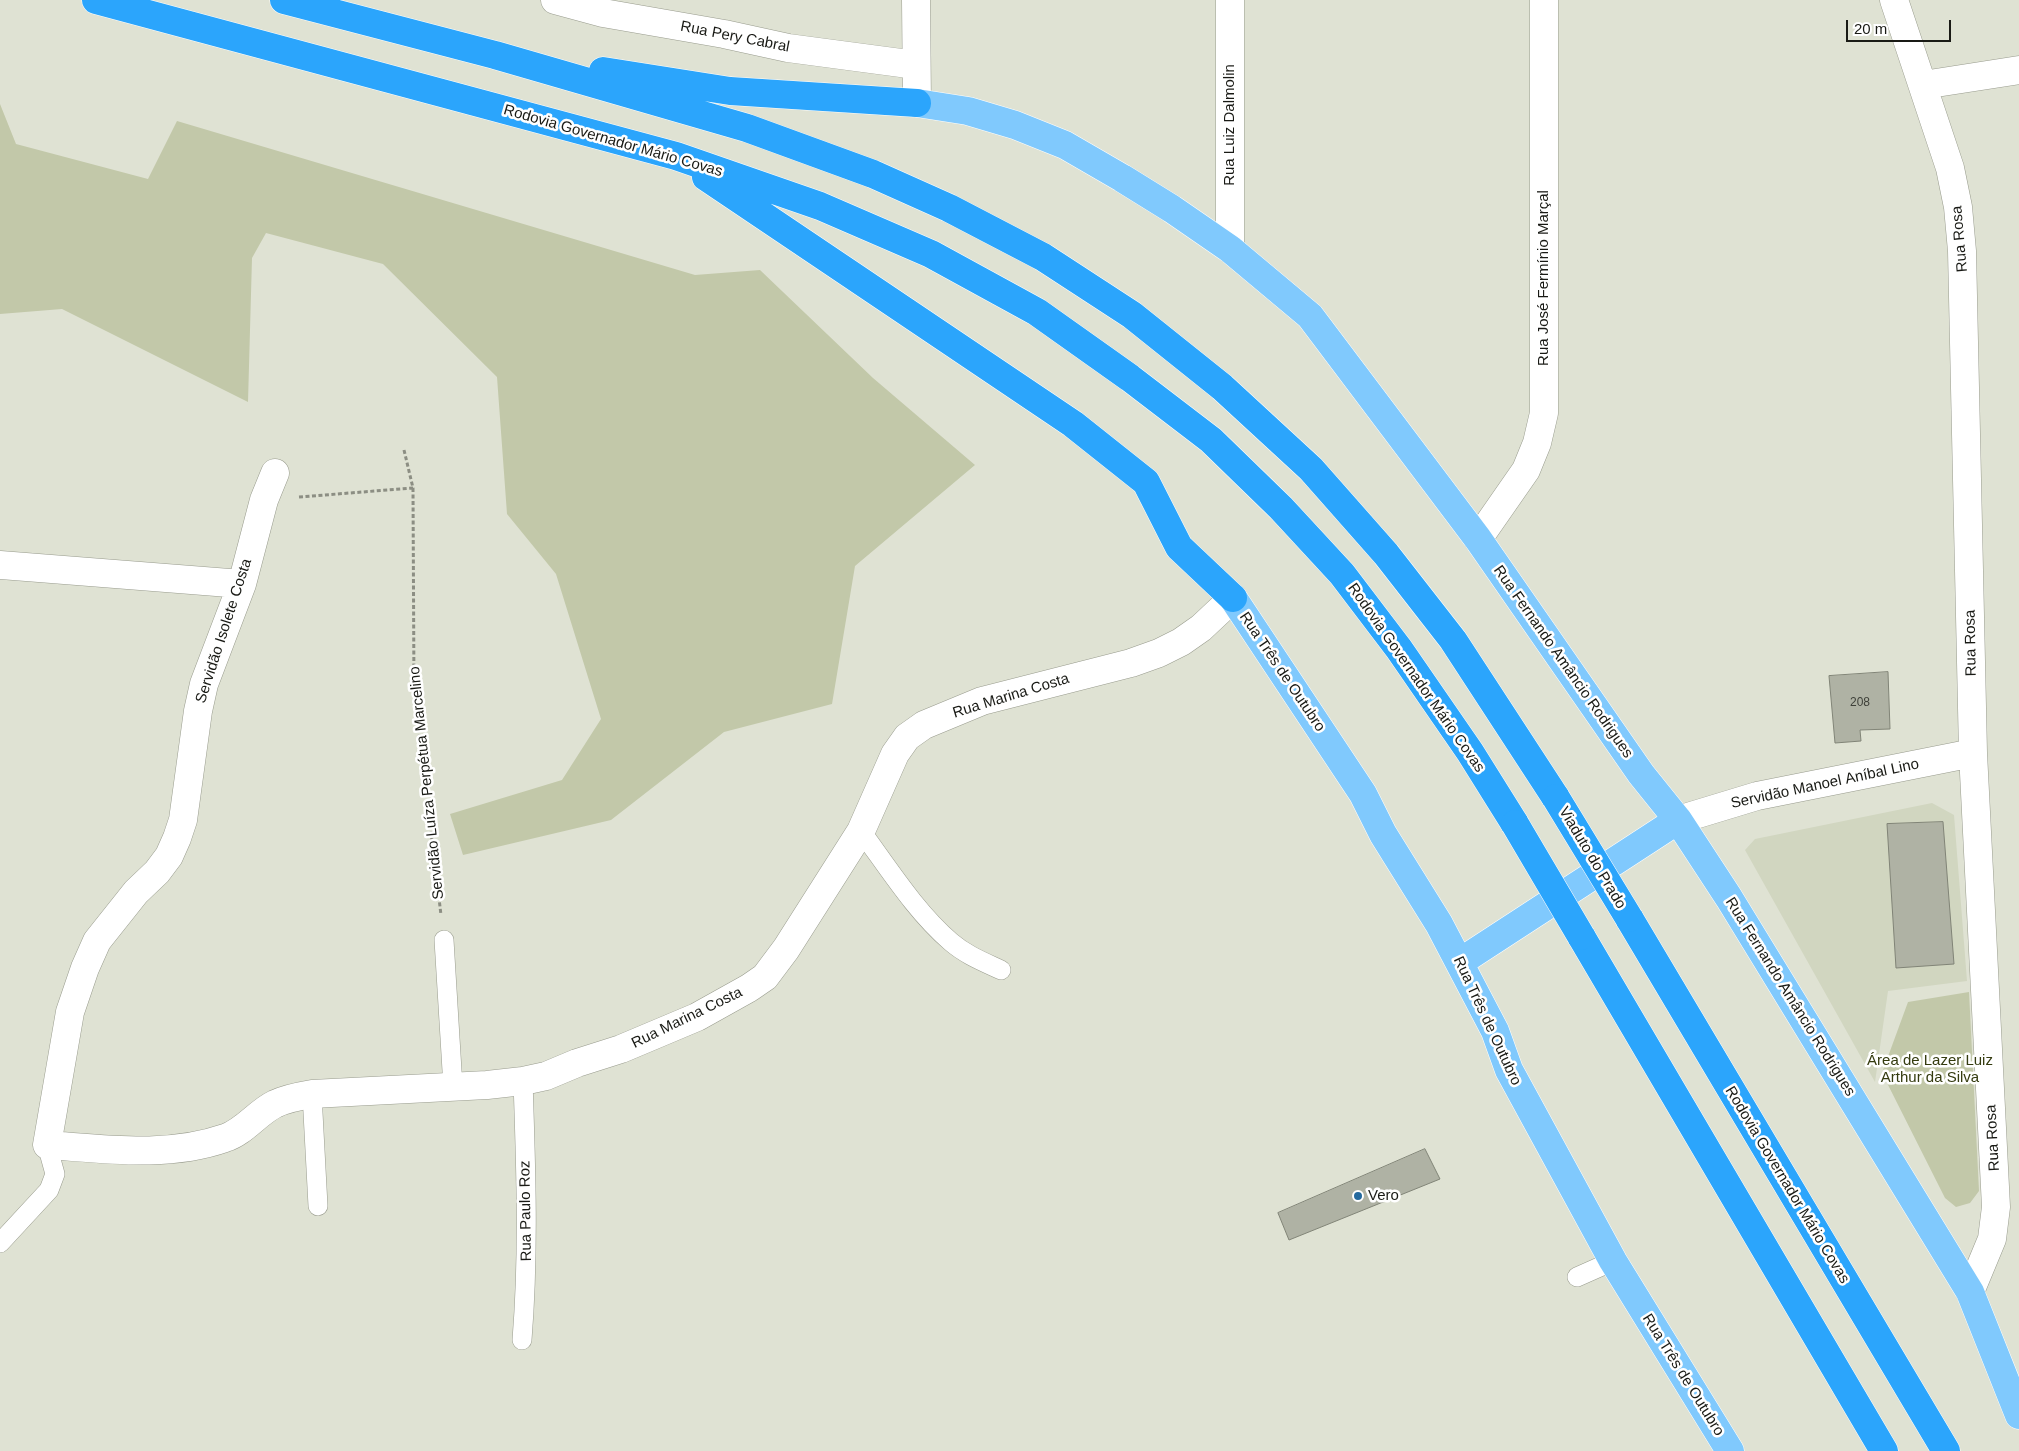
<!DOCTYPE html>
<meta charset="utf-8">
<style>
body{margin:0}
#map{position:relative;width:2019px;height:1451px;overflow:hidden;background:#dfe2d3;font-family:Arial,sans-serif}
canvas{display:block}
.scale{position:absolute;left:1846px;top:20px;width:105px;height:22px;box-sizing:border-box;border:2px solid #191a15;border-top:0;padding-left:6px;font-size:15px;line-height:18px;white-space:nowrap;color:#191a15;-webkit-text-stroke:4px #fff;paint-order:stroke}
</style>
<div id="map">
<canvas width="2019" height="1451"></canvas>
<div class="scale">20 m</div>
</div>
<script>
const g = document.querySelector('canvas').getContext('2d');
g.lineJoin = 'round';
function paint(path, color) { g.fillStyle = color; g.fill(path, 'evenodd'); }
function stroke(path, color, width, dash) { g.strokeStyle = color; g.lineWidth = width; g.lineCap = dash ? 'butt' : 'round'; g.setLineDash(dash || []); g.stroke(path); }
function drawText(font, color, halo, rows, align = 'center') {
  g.font = font + ' Arial,sans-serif'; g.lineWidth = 5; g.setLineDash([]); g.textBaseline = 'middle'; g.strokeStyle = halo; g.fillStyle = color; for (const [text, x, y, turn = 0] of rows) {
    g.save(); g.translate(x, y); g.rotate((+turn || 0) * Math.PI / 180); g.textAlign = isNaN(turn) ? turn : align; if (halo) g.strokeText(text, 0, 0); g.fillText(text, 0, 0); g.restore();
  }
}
paint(new Path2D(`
 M1932 803 1954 815 1967 981 1888 991 1875 1082 1745 850 1755 839Z`), '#d1d6c0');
paint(new Path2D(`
 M0 104 16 144 148 179 177 121 695 275 760 270 873 378 975 465 855 566 832 704 724 732 611 820 463 855 450 814 562 780 601 719 556 574 507 514 497 377 383 264 266 233 252 258 248 402 62 309 0 314Z
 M1969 992 1979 1191 1970 1203 1956 1207 1945 1198 1882 1073 1908 1002Z`), '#c2c8a9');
const building = new Path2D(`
 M1888 672 1890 729 1860 730 1861 741 1835 743 1829 676Z
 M1943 822 1954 964 1896 968 1887 824Z
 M1425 1149 1440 1179 1289 1240 1278 1213Z`);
paint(building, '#afb2a4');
stroke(building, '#818477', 1);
const lane = new Path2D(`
 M861 831C889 869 916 912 951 942 966 955 984 962 1001 970
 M444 940 453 1087
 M312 1094 318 1206
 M0 1243 49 1190 55 1174 47 1145
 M1577 1277 1613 1261
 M522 1340C529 1254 526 1168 523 1081`);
const street = new Path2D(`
 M555 0 603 13 724 34 788 48 916 65
 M916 0 917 103
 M1894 0 1950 168 1958 207 1962 251 1973 753 1996 1207 1992 1239 1970 1292
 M1923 85 2019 70
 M1230 249V0
 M275 473 264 500 242 584 204 684 198 711 183 820 177 838 169 856 157 872 136 892 97 941 85 968 70 1012 47 1145C106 1149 168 1158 225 1138 244 1132 258 1112 275 1104 287 1098 300 1096 312 1094L487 1085 523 1081 546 1076 577 1063 621 1049 697 1017 749 988 765 977 786 949 861 831 895 754 907 737 924 725 982 701 1131 663 1159 653 1181 642 1201 628 1233 598
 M1478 539 1526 470 1537 443 1544 413V0
 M0 565 242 584
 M1678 820 1757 796 1973 753`);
const primary = new Path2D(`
 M917 103 968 111 1015 125 1065 145 1122 178 1172 209 1230 249 1310 316 1478 539 1641 774 1678 820 1729 898 1970 1292 2019 1415
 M1233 598 1363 794 1383 834 1439 924 1495 1031 1509 1070 1613 1261 1730 1451
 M1460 962 1678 820`);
const highway = new Path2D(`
 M96 0 676 156 820 206 931 254 1037 312 1130 378 1211 440 1281 508 1342 574 1399 649 1470 752 1515 824
 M284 0 495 55 747 128 873 174 949 208 1043 257 1132 315 1222 387 1311 469 1386 554 1453 640 1556 798
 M603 71 730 91 917 103
 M706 177 1073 424 1146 482 1179 547 1233 598
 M1629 918 1946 1451
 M1581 936 1884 1451`);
stroke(lane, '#989b8d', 20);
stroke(street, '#989b8d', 29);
stroke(primary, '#fff', 29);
stroke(highway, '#fff', 29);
stroke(new Path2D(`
 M404 450 413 488 414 691 441 915
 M299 497 413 488`), '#8c8e83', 3, [4, 2.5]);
stroke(lane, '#fff', 19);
stroke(street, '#fff', 28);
stroke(primary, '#80c9fd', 28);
stroke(highway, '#2ba5fc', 28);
const highwayBridge = new Path2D(`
 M1556 798 1629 918
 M1515 824 1581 936`);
stroke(highwayBridge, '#fff', 29, []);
stroke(highwayBridge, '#2ba5fc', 28);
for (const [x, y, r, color] of [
 [1358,1196,5,"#24699e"]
]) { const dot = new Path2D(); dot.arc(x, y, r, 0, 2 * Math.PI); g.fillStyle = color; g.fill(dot); stroke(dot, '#fff', 2); }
drawText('12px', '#3e4039', null, [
 ["208",1860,703]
]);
drawText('15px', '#191a15', '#fff', [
 ["Rua Pery Cabral",735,37,11],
 ["Rua Luiz Dalmolin",1230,125,-90],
 ["Rodovia Governador Mário Covas",613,141,16],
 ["Rua Rosa",1960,239,-95],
 ["Rua José Fermínio Marçal",1544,278,-90],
 ["Servidão Isolete Costa",224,631,-72],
 ["Rua Rosa",1971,643,-91],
 ["Rua Fernando Amâncio Rodrigues",1563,662,55],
 ["Rua Três de Outubro",1282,672,56],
 ["Rodovia Governador Mário Covas",1416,678,55],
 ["Rua Marina Costa",1011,696,-17],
 ["Servidão Luíza Perpétua Marcelino",427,783,-96],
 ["Servidão Manoel Aníbal Lino",1825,784,-12],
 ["Viaduto do Prado",1592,858,59],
 ["Rua Fernando Amâncio Rodrigues",1790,997,58],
 ["Rua Marina Costa",687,1018,-26],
 ["Rua Três de Outubro",1487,1021,65],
 ["Rua Rosa",1993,1138,-93],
 ["Rodovia Governador Mário Covas",1787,1185,59],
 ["Rua Paulo Roz",526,1211,-91],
 ["Rua Três de Outubro",1683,1375,58]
]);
drawText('15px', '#343b0f', '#fff', [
 ["Área de Lazer Luiz",1930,1061],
 ["Arthur da Silva",1930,1078]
]);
drawText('15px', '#191a15', '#fff', [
 ["Vero",1368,1196]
], 'left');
</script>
